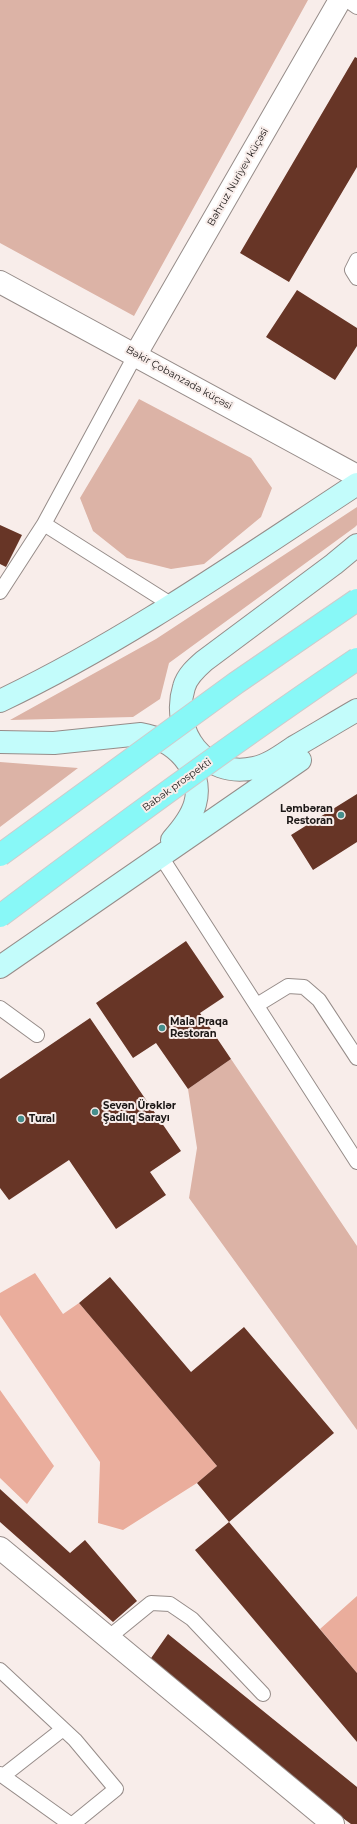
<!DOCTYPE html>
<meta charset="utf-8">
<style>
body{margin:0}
canvas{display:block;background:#f8edea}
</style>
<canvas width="357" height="1824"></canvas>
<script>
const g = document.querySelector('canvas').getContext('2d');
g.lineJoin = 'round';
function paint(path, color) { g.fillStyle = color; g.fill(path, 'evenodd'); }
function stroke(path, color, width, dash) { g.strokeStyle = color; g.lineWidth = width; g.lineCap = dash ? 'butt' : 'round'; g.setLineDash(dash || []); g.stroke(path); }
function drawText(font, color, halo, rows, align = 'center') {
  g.font = font + ' Montserrat,sans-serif'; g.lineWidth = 4; g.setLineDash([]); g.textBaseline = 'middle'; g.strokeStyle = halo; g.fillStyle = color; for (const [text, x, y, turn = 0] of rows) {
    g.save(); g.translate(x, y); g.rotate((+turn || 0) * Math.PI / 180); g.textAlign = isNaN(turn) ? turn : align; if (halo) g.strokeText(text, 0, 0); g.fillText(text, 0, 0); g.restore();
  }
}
paint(new Path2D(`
 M0 0H308L134 316 0 243Z
 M139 399 251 458 272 488 261 517 204 564 171 569 127 558 93 531 80 498Z
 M357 507V525L355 527 169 663 160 699 133 717 10 720 156 639Z
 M0 762 78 768 0 827Z
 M231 1059 357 1246V1430L189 1198 197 1148 188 1089Z`), '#dcb3a6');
paint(new Path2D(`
 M35 1273 63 1314 79 1303 217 1466 197 1483 123 1530 98 1523 100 1462 0 1315V1293Z
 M0 1390 54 1466 27 1504 0 1478Z
 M357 1596V1673L320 1629Z`), '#eaad9c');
paint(new Path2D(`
 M355 57 357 58V167L289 282 240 253Z
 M297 290 357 328V346L335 380 266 337Z
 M0 525 22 535 6 567 0 564Z
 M357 794V842L313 870 291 835Z
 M186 941 224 997 200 1013 231 1059 188 1089 156 1043 133 1058 96 1003Z
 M90 1018 181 1151 150 1172 166 1195 116 1229 69 1160 9 1200 0 1188V1079Z
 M110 1277 191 1372 244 1327 334 1433 229 1522 197 1483 217 1466 79 1303Z
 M0 1489 70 1553 85 1540 137 1601 113 1622 0 1522Z
 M229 1522 357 1673V1742L195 1550Z
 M168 1634 357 1787V1824H351L336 1813 149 1661Z`), '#673526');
const service = new Path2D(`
 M347 0 357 7
 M357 260 352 270 357 278
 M44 524 172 605
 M0 592 44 524 136 354
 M160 855 357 1162
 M257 1005 288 986 304 987 319 1000 357 1058
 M0 1008 37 1035
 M108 1638 151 1603 170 1604 192 1619 263 1694
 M0 1670 75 1740 116 1789 73 1824
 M0 1774 70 1824
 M3 1776 63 1729`);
const minor = new Path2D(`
 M136 354 340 0
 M0 1548 333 1824`);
const tertiary = new Path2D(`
 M0 282 357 476`);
const secondary = new Path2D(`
 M357 545 334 564 204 661C196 668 187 676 184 687 170 732 205 779 254 768 269 765 282 755 294 747 315 735 336 722 357 710
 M0 701C126 641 241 560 357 484
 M0 742 54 743 141 734C173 739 205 768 195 804 191 818 181 830 172 840
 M0 967 300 760`);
stroke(service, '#968c89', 16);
stroke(minor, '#968c89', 24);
stroke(tertiary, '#968c89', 24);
stroke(secondary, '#968c89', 24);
stroke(service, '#fff', 14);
stroke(minor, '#fff', 22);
stroke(tertiary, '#fff', 22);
stroke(secondary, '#c3fcfb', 22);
const primaryBridge = new Path2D(`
 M0 855 236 683 357 600
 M0 916C117 828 235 741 357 659`);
stroke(primaryBridge, '#cdcccc', 24, []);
stroke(primaryBridge, '#88f8f7', 22);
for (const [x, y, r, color] of [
 [341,815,4,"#468e8c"],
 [162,1028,4,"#468e8c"],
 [95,1112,4,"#468e8c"],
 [21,1119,4,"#468e8c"]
]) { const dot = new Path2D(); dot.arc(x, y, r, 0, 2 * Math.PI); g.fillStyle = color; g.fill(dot); stroke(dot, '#f8edea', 1.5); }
drawText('10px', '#1c1817', '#f8edea', [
 ["Bəhruz Nuriyev küçəsi",238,177,-60],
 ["Bəkir Çobanzadə küçəsi",179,378,29],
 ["Babək prospekti",177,785,-36]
]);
drawText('bold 10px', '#1c1817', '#f8edea', [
 ["Ləmbəran",333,809,"right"],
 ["Restoran",333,821,"right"],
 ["Mala Praqa",170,1022],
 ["Restoran",170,1034],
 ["Sevən Ürəklər",103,1106],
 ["Şadlıq Sarayı",103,1118],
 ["Tural",29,1119]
], 'left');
</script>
